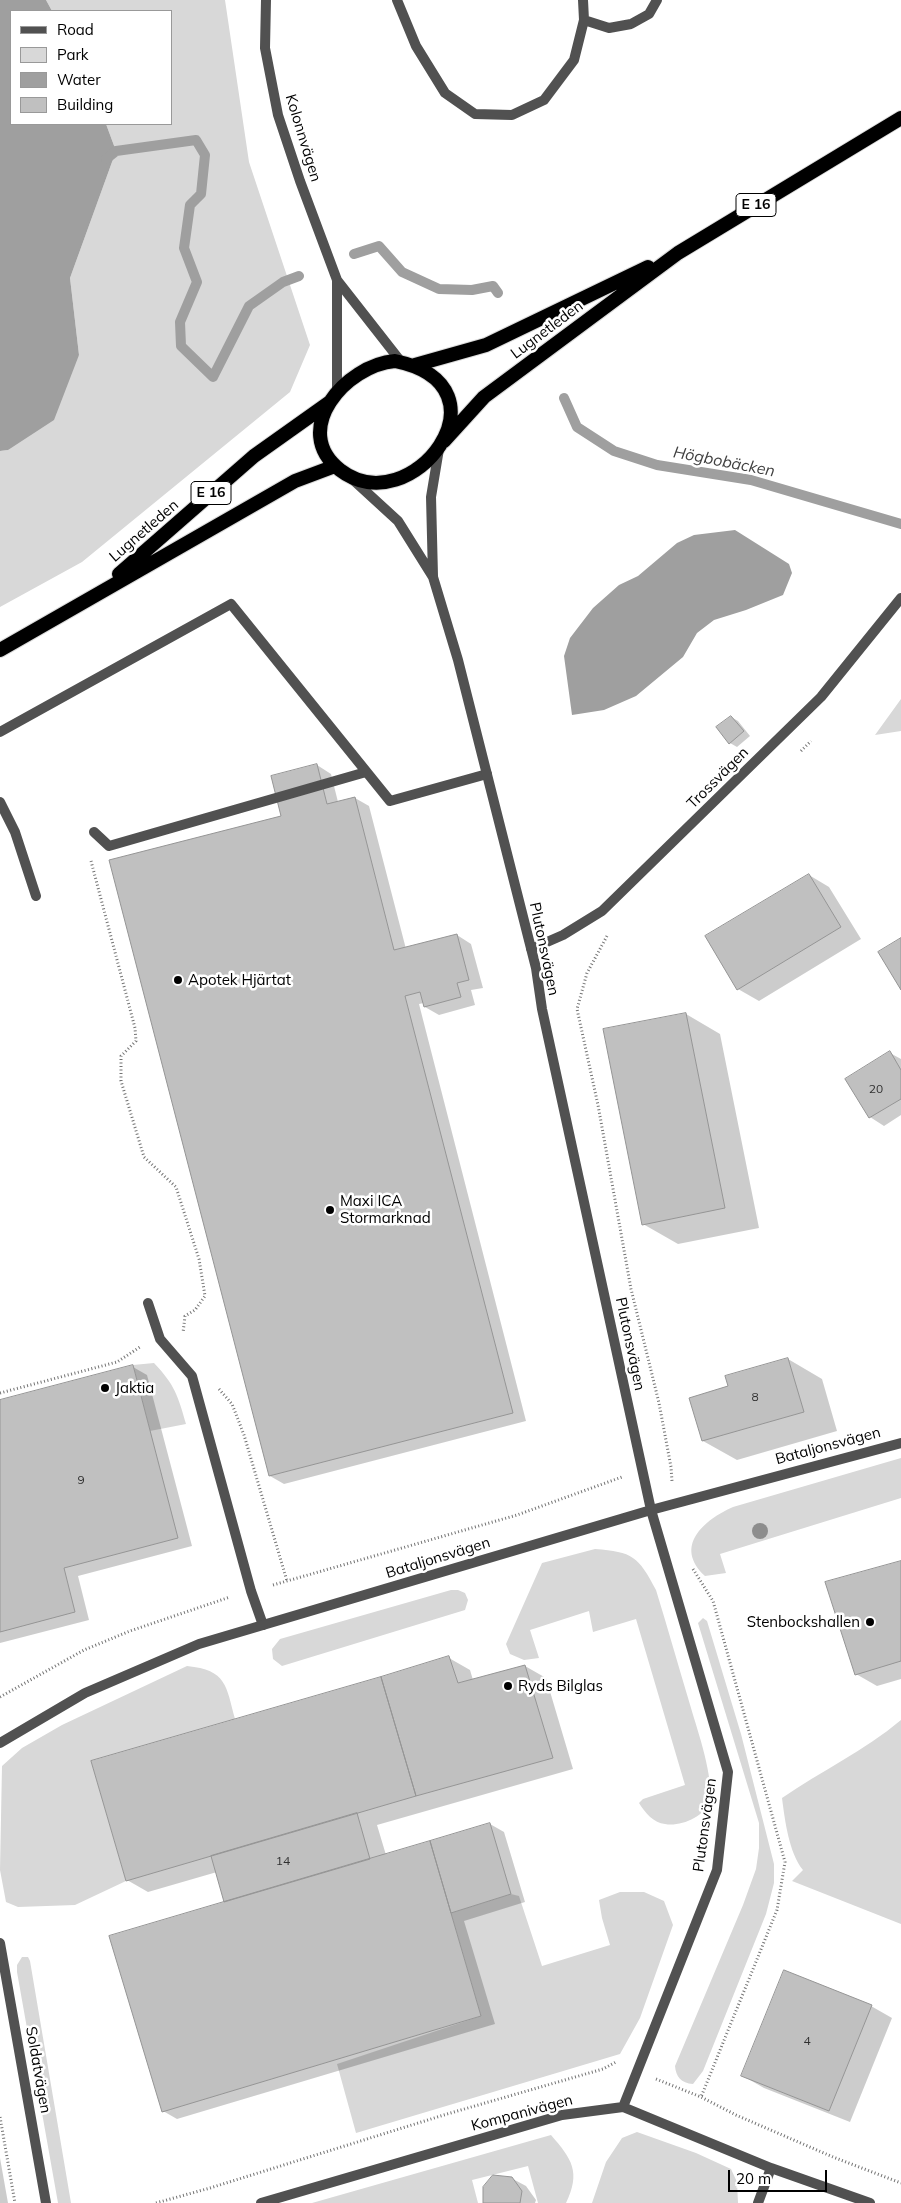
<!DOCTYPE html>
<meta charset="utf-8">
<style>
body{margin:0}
#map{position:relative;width:901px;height:2203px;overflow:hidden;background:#fff;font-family:Mulish,sans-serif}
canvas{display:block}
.legend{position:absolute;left:10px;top:10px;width:162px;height:115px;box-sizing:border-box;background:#fff;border:1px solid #999;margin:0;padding:6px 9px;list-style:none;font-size:15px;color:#000}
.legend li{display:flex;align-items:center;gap:10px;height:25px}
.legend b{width:25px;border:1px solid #999}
.scale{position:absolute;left:728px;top:2170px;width:99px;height:22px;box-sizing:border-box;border:2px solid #000;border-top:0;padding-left:6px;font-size:15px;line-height:18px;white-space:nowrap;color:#000;-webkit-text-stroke:4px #fff;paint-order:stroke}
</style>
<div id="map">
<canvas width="901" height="2203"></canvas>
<ul class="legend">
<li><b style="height:6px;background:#515151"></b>Road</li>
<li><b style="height:14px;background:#d8d8d8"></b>Park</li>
<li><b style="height:14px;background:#9f9f9f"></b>Water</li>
<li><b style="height:14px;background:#c0c0c0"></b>Building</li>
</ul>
<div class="scale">20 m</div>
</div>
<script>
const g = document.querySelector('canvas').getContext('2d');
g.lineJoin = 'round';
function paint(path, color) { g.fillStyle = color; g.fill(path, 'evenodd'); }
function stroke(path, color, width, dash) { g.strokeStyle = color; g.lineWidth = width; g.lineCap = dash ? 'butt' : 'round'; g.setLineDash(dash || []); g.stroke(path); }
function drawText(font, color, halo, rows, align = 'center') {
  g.font = font + ' Mulish,sans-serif'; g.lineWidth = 5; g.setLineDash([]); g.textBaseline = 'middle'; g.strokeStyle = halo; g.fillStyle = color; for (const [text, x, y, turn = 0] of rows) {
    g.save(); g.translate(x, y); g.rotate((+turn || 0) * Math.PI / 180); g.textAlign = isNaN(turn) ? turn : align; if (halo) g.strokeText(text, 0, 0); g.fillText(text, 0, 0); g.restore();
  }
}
paint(new Path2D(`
 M46 0H225L249 162 310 345 290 392 82 562 0 607V451L8 450 79 355 70 278 116 151 106 124H171V11H52Z
 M901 699V731L875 735Z
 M154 1363C175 1385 178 1396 186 1424L150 1431 133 1365Z
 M901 1458V1498L720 1554 726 1573 705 1576C673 1546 704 1520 733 1507Z
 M595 1549C633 1552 638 1556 656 1590 668 1629 679 1668 691 1708 697 1729 715 1780 709 1801 705 1817 680 1827 665 1824 654 1823 645 1813 639 1803L643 1799 685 1785 636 1619 593 1632 589 1611 530 1630 539 1658 524 1660 510 1654 506 1644 542 1563Z
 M451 1590H458L465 1593 468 1600 465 1610 282 1666 273 1659 272 1649 280 1639Z
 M703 1618 707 1621 741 1734 774 1864V1883L766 1914 703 2071 693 2084C681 2083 676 2077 675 2066L743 1905 756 1869 759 1848V1823L698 1623Z
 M187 1666C227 1670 226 1686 235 1719L91 1761 126 1881 75 1905 18 1907 6 1902 0 1870 2 1766 22 1748 62 1725Z
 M901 1720V1924L792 1881 803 1870C789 1853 785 1821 782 1798 821 1771 864 1751 901 1720Z
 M620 1892H644L664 1901 673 1925 640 2018 620 2054 356 2133 337 2064 481 2016 451 1913 511 1894 519 1896 542 1966 610 1945 602 1918 599 1900Z
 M22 1957H28L30 1961 71 2203H58L17 1972V1965Z
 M637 2132 696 2153 731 2169 737 2182 738 2203H592L606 2162 622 2138Z
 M551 2135C572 2159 581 2172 566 2203H538L528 2166 472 2180 478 2203H312Z`), '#d8d8d8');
paint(new Path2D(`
 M0 0H46L52 11H11V124H106L116 151 70 278 79 355 54 420 8 450 0 451Z
 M735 530 789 564 792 573 783 595 746 610 714 620 697 633 683 657 636 696 604 710 572 715 564 656 570 638 593 608 619 585 638 576 677 543 694 535Z`), '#9f9f9f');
paint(new Path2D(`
 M731 717 738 721 750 736 737 747 730 743Z
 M317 765 331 774 338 802 355 798 369 806 406 949 457 935 471 944 483 988 471 990 475 1005 439 1015 425 1007 424 1003 419 1004 526 1421 284 1484 270 1476 283 816Z
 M809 875 829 887 861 939 759 1001 738 989Z
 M686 1014 720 1034 759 1228 678 1244 643 1224Z
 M890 1053 901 1059V1115L884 1126 870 1117 847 1080Z
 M788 1359 822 1379 837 1431 737 1460 703 1441 730 1387Z
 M133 1367 147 1375 192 1546 78 1576 89 1620 0 1643V1401Z
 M901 1562V1679L877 1686 856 1674Z
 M449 1658 470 1670 473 1680 525 1666 546 1678 573 1769 377 1825 386 1855 490 1824 504 1832 525 1902 464 1921 495 2024 177 2119 163 2111 227 1902 217 1872 148 1892 127 1880Z
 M871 2006 892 2018 850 2122 764 2088 743 2076Z
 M0 2158 8 2203H0Z
 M511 2178 526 2186 536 2200 535 2203H484Z`), '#0003');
stroke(new Path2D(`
 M106 159 116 151 196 140 205 155 201 194 190 205 184 248 197 282 180 322 181 346 213 377 249 306 283 282 299 276
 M354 254 379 246 402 272 439 289 472 290 493 286 498 293
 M564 398 577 427 614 451 657 465 751 480 901 524`), '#9f9f9f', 10);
const building = new Path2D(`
 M731 716 744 731 729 744 716 727Z
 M317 764 327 804 355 797 394 950 457 934 469 980 457 983 461 997 424 1007 420 992 405 996 513 1413 269 1476 109 860 281 816 271 776Z
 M809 874 841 927 737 990 705 936Z
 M901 938V990L878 952Z
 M686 1013 725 1208 642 1225 603 1029Z
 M890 1051 901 1070V1099L869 1118 845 1079Z
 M788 1358 804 1412 702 1441 689 1398 728 1386 725 1376Z
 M133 1365 178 1538 64 1568 75 1612 0 1632V1400Z
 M901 1561V1661L855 1675 825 1582Z
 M449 1656 458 1683 525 1665 553 1758 416 1796 381 1677Z
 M381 1677 416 1796 126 1881 91 1761Z
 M357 1813 370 1859 224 1902 211 1856Z
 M490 1823 511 1894 451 1913 430 1841Z
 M430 1841 481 2016 162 2112 109 1936Z
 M784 1970 872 2005 829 2111 741 2076Z
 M493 2175 512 2177 522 2191 520 2203H483V2187Z`);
paint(building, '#c0c0c0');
stroke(building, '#959595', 1);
const trunk = new Path2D(`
 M395 361C517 386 411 525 340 470 289 430 346 365 395 361Z
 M415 365 486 345 648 267
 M444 441 484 397 678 253 901 118
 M119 574 254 456 330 402
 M0 650 295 481 335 466`);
stroke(trunk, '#dbdbdb', 16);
stroke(new Path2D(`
 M801 751 811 741
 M91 861 135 1028 136 1041 121 1056V1081L144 1157 176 1187 199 1259 205 1296 195 1310 185 1316 183 1333
 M607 936 587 973 577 1009 598 1105 631 1289 659 1403 671 1467 672 1481
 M219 1389 232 1404 244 1435 287 1581
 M0 1393 117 1362 140 1347
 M693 1569 713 1601 785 1862 777 1910 701 2097
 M273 1585 517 1515 622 1477
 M0 1697 84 1650 130 1631 230 1597
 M656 2079 701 2097 736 2115 833 2157 901 2183
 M0 2117 15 2203
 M156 2203 210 2188 447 2114 603 2069 616 2062`), '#737373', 3, [1, 2.5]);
stroke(new Path2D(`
 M397 0 416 46 445 93 475 114 512 115 544 100 574 60 584 20 583 0
 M584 20 609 28 631 24 649 14 657 0
 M0 732 231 604 390 801 487 774
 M0 802 15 832 36 896
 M94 832 109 846 366 772
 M148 1303 160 1339 192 1376 251 1591 263 1625`), '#515151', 10);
stroke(new Path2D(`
 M266 0 265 48 278 115 300 181 337 280 402 363
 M337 392V280
 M350 477 398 521 433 577 458 660 536 968 542 1009 651 1510 728 1772 717 1870 623 2107
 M433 576 431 497 439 449
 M531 949 563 935 602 911 821 697 901 598
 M0 1743 85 1693 199 1644 651 1510 901 1443
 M0 1943 46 2203
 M261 2203 562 2115 623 2107 771 2168 870 2203
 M758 2203 771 2168`), '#515151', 10);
stroke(trunk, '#000', 14);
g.fillStyle = '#8d8d8d';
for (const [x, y] of [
 [760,1531]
]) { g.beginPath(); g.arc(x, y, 8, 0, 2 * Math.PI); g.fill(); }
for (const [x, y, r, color] of [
 [178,980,5,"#000"],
 [330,1210,5,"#000"],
 [105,1388,5,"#000"],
 [870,1622,5,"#000"],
 [508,1686,5,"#000"]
]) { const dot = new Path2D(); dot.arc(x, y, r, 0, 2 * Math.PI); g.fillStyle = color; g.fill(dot); stroke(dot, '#fff', 2); }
drawText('12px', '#303030', null, [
 ["20",876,1089],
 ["8",755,1397],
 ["9",81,1480],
 ["14",283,1861],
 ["4",807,2041]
]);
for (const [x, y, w] of [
 [756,205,40],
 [211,493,40]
]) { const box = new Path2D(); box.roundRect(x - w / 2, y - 11.5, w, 23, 4); g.fillStyle = '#fff'; g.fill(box); stroke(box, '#000', 1); }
drawText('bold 14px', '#000', null, [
 ["E 16",756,205],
 ["E 16",211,493]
]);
drawText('15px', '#000', '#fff', [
 ["Kolonnvägen",303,138,73],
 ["Lugnetleden",547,330,-37],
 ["Lugnetleden",144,531,-41],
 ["Trossvägen",718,778,-45],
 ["Plutonsvägen",544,949,78],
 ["Plutonsvägen",630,1344,78],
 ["Bataljonsvägen",828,1446,-15],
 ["Bataljonsvägen",438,1558,-17],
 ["Plutonsvägen",705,1825,-82],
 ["Soldatvägen",38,2070,80],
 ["Kompanivägen",522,2113,-15]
]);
drawText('15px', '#000', '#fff', [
 ["Apotek Hjärtat",188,980],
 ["Maxi ICA",340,1201],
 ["Stormarknad",340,1218],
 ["Jaktia",115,1388],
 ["Stenbockshallen",860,1622,"right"],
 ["Ryds Bilglas",518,1686]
], 'left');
drawText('italic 16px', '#404040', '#fff', [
 ["Högbobäcken",724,462,11]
]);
</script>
